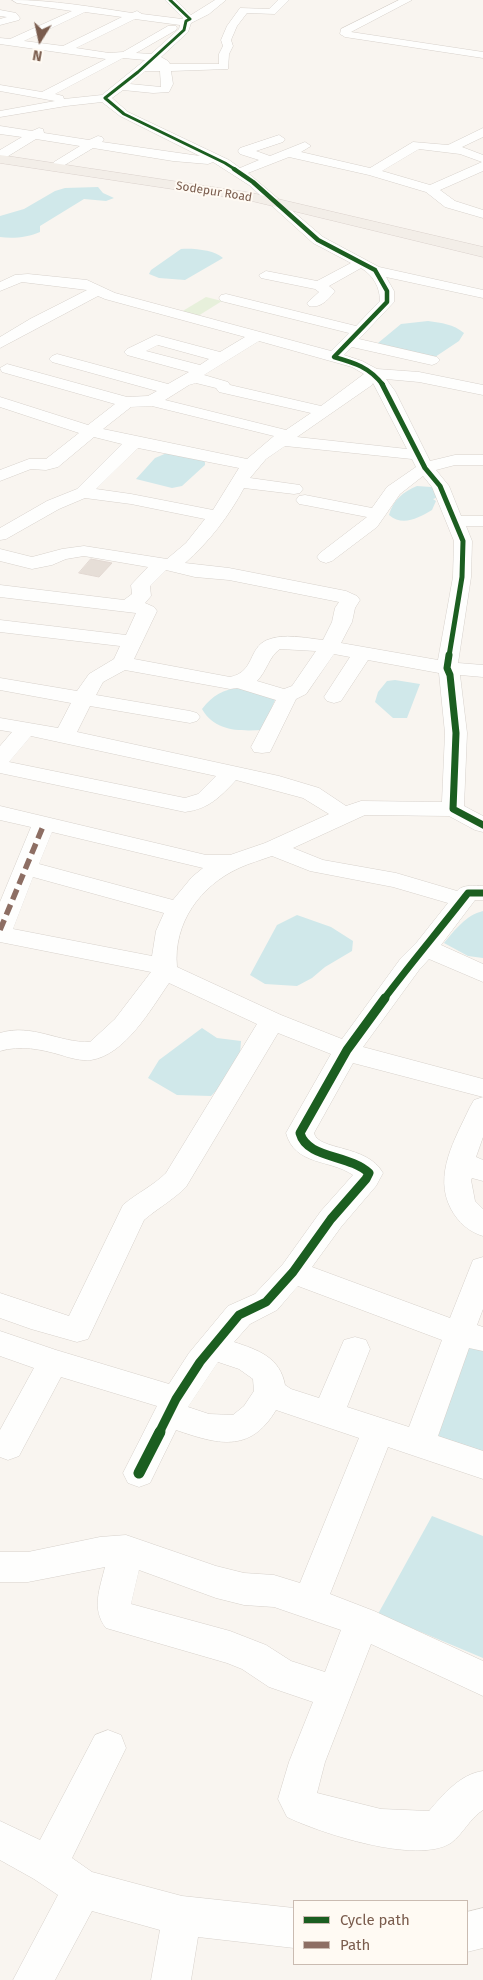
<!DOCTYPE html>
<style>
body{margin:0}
#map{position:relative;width:483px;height:1980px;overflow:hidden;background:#f9f5f0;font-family:"Fira Sans",sans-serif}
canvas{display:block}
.legend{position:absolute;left:293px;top:1900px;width:175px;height:65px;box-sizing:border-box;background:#fffaf3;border:1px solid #cabbb1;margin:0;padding:6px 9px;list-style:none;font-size:15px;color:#7a5c4d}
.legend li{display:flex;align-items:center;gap:10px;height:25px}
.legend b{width:25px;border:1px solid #cabbb1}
.north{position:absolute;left:15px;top:15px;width:50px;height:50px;-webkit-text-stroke:4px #fffaf3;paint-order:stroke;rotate:190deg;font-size:14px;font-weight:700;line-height:20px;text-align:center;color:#7a5c4d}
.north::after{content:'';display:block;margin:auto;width:18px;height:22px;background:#7a5c4d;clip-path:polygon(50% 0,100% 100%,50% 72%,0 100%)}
</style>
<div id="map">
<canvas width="483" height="1980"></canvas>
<ul class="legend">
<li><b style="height:6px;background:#1b5e20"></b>Cycle path</li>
<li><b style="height:6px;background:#8d6e63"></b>Path</li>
</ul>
<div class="north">N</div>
</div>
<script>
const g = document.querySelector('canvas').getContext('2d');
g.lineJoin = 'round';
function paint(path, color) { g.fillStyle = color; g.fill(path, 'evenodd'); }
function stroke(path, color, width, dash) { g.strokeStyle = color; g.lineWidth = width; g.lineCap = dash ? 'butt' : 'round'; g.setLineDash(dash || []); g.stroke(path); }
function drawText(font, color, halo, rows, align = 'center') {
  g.font = font + ' "Fira Sans",sans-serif'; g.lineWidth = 4; g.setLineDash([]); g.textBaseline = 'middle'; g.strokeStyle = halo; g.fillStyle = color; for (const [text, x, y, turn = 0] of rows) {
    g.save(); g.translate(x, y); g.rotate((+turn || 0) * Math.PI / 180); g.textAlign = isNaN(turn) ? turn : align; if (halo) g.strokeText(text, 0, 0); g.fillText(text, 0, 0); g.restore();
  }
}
paint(new Path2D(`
 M206 297 222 301 198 316 181 312Z`), '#e7f0db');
paint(new Path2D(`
 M98 187 103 193 114 198 106 201 84 199 40 226V232C29 237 13 239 0 237V216L24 209 55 191 65 188Z
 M181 249C193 248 215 250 223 258L185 280 159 278 149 274 151 270Z
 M428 321C442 323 453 324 464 333L459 341 435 357 388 349 378 343 401 324Z
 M167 453 201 459 205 462V465L182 486 172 488 136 479 155 458Z
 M417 486 431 487 437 489 436 498 433 499 436 501 432 510C418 518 403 527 389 515 393 500 403 492 417 486Z
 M395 680 420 684 407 718H393L375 702 378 692 387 681Z
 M240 688 273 696 275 700 263 730C240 731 215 732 202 709 213 695 223 689 240 688Z
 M483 911V958L468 956 444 943C455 930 466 915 483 911Z
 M297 915 331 927 353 941 352 951 325 967 312 978 297 986 265 984 250 975 277 925Z
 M202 1028 217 1038 241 1041 239 1068 211 1096 177 1095 148 1078 159 1060Z
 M468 1339 483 1344V1454L461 1450 430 1431Z
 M432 1516 483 1536V1658L378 1614Z`), '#d0e8ea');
const building = new Path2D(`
 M91 559 112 563 99 577 79 573Z`);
paint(building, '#e6ded7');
stroke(building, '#e2d8d2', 1);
const minor = new Path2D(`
 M12 0C53 0 92 7 132 13L137 11 142 14 182 19 183 18 165 0H176L191 15 215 0H226L209 14 191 23 188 32 161 57 168 61 170 64H219V54L223 46 221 40 227 26 240 8 269 9 278 0H289L275 14 247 13 237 26 231 40 233 46 229 54 228 69 171 71 173 84 169 92 153 93 123 90 112 98 128 112 229 160 240 168 259 160 240 154 238 151 240 148 279 135 285 139 283 142 256 151 270 156 305 142 311 146 301 152 370 168 413 142 448 145 483 128V137L462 147 483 155V171L440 190 455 201 483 210V218L445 207 426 192 369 175 289 157 248 173 323 237 379 267 483 290V298L386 277 394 291V302L359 339 437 357 440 360 437 363 432 365 352 347 344 355 362 361 377 369 419 372 483 385V395L419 382 386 379 395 391 430 461 455 455H483V465H455L436 470 449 486 461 516H483V526H466L472 541 471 577 458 663 483 665V677L460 675 467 733 464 806 483 816V832L475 830 449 816 365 815 293 848 323 860 396 873 457 891C463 884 475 886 483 886V900H475L441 945 483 964V982L429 959 419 970 363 1047 483 1079V1137L476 1157 483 1160V1181L472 1178 471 1180 475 1201 483 1209V1236C469 1232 458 1222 451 1209 433 1175 455 1139 470 1107L474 1100 483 1097 353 1063 314 1133C318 1151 367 1144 383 1173L376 1186 341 1227 312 1267 450 1318 473 1260 483 1257V1309L477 1325 483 1327V1351L469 1348 438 1436 483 1451V1479L388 1447 330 1594 374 1611 483 1661V1696L371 1644 325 1762 317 1793 381 1809 429 1811C443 1795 460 1774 483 1771V1810C470 1818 463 1834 451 1843 417 1865 320 1833 287 1817L278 1799 289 1762 313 1702 269 1687 242 1669 227 1663 106 1628C91 1609 100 1588 105 1567L28 1582H0V1552H28L100 1537 126 1535 216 1566 244 1573 274 1575 300 1583 359 1438 276 1410C250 1454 217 1444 176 1430L150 1483 139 1487 128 1483 123 1473 157 1406 61 1377 19 1456 8 1460 0 1457V1430L34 1368 0 1356V1331L56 1350 169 1384 189 1353 228 1306 255 1294 283 1264 321 1211 353 1175C330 1159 295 1166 286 1133L331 1054 278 1033 186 1187C173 1200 158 1208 144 1220L88 1339 77 1342 31 1329 0 1318V1293L69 1316 123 1205C137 1193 153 1186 166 1173L257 1024 169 983C151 1009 125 1055 91 1060 81 1061 70 1058 61 1055 40 1049 21 1045 0 1051V1033C32 1023 59 1043 90 1042L115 1019 151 972 0 942V902L31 827 0 820V806L206 855H230L265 843 329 814 303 798 236 780C220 797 209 809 185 812L0 773V746L12 732 0 730V718L58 728 71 703 0 690V678L77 691 89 674 114 659 120 646 0 632V620L126 635 136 613 0 597V585L124 600 132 594 131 585 148 567 84 556 66 559 52 565 32 569 0 561V549L32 557 62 549 84 546 167 559 186 543 205 519 131 504 85 498 59 509 6 539 0 540V528L47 501 77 489 122 444 94 437 58 467 46 470 31 469 0 481V470L29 459H46L79 433 0 407V397L88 425 115 404 2 372 0 368 7 364 127 397 148 396 157 391 52 362 49 359 52 356 57 354 168 384 189 372 127 355 124 352 127 349 156 335 220 352 245 337 105 299 98 296 0 348V337L30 319 87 290 22 282 0 291V282L15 275 28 274 87 280 115 293 331 351 349 333 221 301 219 298 221 295 226 294 356 326 380 301C380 287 373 275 361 268L329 286 335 291C329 299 320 309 309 306L307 303 319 292 315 289 261 278 259 275 266 271 317 281 351 263 313 243 249 185 213 162 208 164 173 161 93 148 58 169 54 168 52 165 54 162 80 146 36 139 5 158H0V150L22 137 0 134V126L32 131 39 128 43 129 44 133 89 140 98 136 102 137 104 140 102 142 200 156 120 116 102 102 66 106 0 117V111L55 101 0 91V85L42 92 106 59 0 44V38L10 39 72 11 17 3ZM85 12 122 17 63 46 24 41ZM135 19 180 25 179 29 151 54 136 53 176 30 177 28 176 26H168L123 52 109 53 76 48ZM123 58 145 60 102 95 64 99 63 96 55 94ZM145 71H160L161 87 130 84ZM419 149 460 154 482 162 430 185 382 171ZM259 341 352 367 364 374 321 406 230 385 228 382 204 375ZM158 345 209 359 200 365 146 351ZM196 383 216 388 219 392 311 413 286 430 165 400 189 385ZM373 383 407 449 297 437 372 385ZM152 406 274 436 247 459 103 429 131 407ZM285 446 412 459 416 467 387 487 372 508 305 495 299 496 296 500 299 504 305 505 367 517 320 553 317 557 320 561 326 563 332 561 377 527 400 494 423 476 432 487 454 541 453 577 438 660 341 643 352 622 355 608 360 600 357 596 346 591 229 568 185 563C209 542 229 516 244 488L294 494 300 493 303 489 300 485 250 478 266 459ZM138 448 239 468 213 510 131 494 96 489ZM166 570 195 577 229 580 339 602 335 608 332 622 323 640C305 638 284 633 267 640 248 648 255 672 230 677L134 659 157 611 154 607 145 603 151 596 150 586ZM280 649 316 651 292 686 284 689 257 681C267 671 269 656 280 649ZM334 654 350 657 324 697 327 701 334 703 341 701 368 660 439 673 445 733 442 802 361 801 346 806 319 788 279 776 77 732 90 706 190 723 197 721 200 717 197 713 190 711 96 695 103 682 125 670 230 689 237 688 276 700 251 747 254 752 262 753 270 752 296 699 306 694ZM31 736 216 776 198 794 185 798 9 762ZM52 832 203 868 192 877 173 900 39 864ZM272 856 310 871 393 887 448 903 417 942 401 958 342 1039 281 1015 177 967C173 923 200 886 239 868 250 863 261 860 272 856ZM33 877 164 913 156 931 152 956 13 929ZM298 1286 442 1340 409 1427 347 1407 370 1349 366 1340 355 1337 344 1340 319 1398 291 1389 285 1385C280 1357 258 1350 234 1342L250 1324 277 1310ZM218 1362 239 1369 253 1379 254 1391 244 1406 233 1415 209 1414 188 1407ZM139 1570 216 1598 244 1605 274 1607 341 1630 325 1672 291 1661 266 1645 230 1631 131 1604Z
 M399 0H412L351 32 483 52V58L345 37 340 34 341 29Z
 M0 10 16 13 20 18 19 20 0 25V19L7 17 0 16Z
 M108 1730 121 1735 126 1748 72 1858 92 1872 182 1896 294 1908V1948L198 1937 191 1980H151L160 1930 92 1911 55 1980H13L58 1895 34 1879 0 1860V1821L40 1840 95 1735Z
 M483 1908V1948L467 1952V1912Z`);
const major = new Path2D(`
 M0 155 252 193 483 247V257L252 201 0 163Z`);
stroke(minor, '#d7d1cb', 1);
stroke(major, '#dad1cc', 1);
paint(minor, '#fefefd');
paint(major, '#f3eee8');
stroke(new Path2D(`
 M0 930 44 824`), '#8d6e63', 5.5, [11, 5.5]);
stroke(new Path2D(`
 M170 0 190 19 186 21 184 30 138 72 105 98 124 114 225 163 236 170`), '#1b5e20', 3);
stroke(new Path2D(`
 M234 169 253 182 318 240 375 270 387 291V302L334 357C355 363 369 367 383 385`), '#1b5e20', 4.5);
stroke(new Path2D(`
 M382 384 425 468 440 486 463 541 462 577 449 656`), '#1b5e20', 5);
stroke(new Path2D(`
 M449 655 447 668 450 675 456 733 453 809 483 825
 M384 999C411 963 440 929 468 893H483`), '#1b5e20', 7);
stroke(new Path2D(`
 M159 1433 176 1399 200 1362 239 1315 266 1302 293 1272 331 1219 366 1179 369 1173C349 1154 307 1159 300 1133L347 1050 385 998`), '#1b5e20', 9);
stroke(new Path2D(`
 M139 1473 160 1432`), '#1b5e20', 11);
drawText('12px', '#7a5c4d', '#fffaf3', [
 ["Sodepur Road",214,192,9]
]);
</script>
